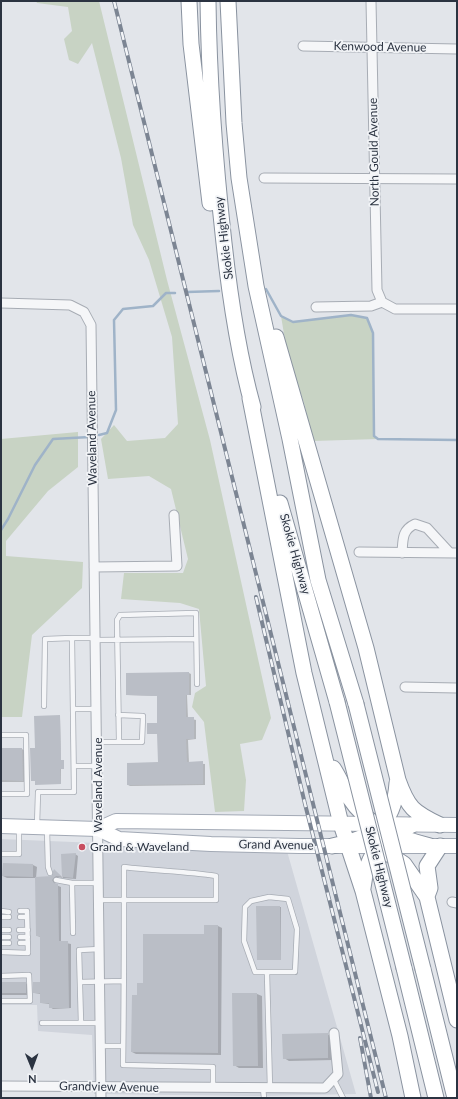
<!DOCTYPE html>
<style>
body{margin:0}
#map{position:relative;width:458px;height:1099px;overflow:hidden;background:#e2e5ea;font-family:Lato,sans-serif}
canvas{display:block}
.frame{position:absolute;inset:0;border:2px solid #2b3341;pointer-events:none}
.north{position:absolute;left:12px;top:1047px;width:40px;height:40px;-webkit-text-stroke:3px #f2f4f7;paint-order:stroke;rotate:179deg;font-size:11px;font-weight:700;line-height:16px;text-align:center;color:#2b3341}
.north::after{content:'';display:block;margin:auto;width:14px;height:18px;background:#2b3341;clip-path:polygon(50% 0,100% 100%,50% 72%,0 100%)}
</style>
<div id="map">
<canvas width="458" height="1099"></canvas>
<div class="frame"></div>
<div class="north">N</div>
</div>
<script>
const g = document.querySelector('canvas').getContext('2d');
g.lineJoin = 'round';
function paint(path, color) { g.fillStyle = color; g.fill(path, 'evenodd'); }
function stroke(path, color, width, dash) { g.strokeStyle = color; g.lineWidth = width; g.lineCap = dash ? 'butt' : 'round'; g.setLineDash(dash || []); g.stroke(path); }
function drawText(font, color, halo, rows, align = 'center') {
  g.font = font + ' Lato,sans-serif'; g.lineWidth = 3.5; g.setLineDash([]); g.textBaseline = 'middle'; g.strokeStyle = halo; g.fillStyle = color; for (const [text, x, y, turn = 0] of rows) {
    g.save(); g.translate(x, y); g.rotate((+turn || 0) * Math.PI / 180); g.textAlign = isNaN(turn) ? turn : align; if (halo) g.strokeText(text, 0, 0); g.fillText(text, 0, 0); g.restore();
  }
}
paint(new Path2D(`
 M1 839 287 851 356 1094 259 1096 94 1094 92 1035 38 1031 37 1005H1Z`), '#d0d4dc');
paint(new Path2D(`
 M36 1H99L167 280 210 440 271 718 262 740 240 744 246 780 244 811 215 812 204 722 192 707 195 693 206 686 199 609 180 603 121 599 124 573H183L188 559 171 489 149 476 108 479 101 439 114 425 127 441 165 438 178 424 172 337 149 260 133 225 121 158 92 43 78 64 69 60 64 39 72 31 68 7 37 3Z
 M351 315 367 318 373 333V426L374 436 378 439 313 441 304 403 287 352 281 316 293 322Z
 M78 432V467L48 491 6 541V556L83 562 82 588 32 635 22 717H1V439Z`), '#c8d3c4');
paint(new Path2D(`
 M189 673 191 674V695H187L188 718 196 720V739L188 740 189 763 205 764V785L130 786 128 785 159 763 158 734 148 733 158 724V696L127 695Z
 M60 716 61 761H64V768H61V784H37L36 781H32L36 749Z
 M1 749H22L25 751 26 782H1Z
 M75 854 78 856 76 879 63 878 62 855Z
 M33 865 37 867 36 878 52 877 54 870 63 878 59 877 54 881 56 885 61 887V942L71 944V1008L53 1009 50 1007V1004L41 1003V994L34 993 41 983V937L37 936 36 878H7L3 876Z
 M257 907H281V960H259Z
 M205 926H218L222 928 221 1055 136 1054 132 1052 138 996 144 984 205 935Z
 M1 983H25L29 985V995H1Z
 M257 994 262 996 263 1068H239L234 1065Z
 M327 1034 332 1037 333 1060 289 1061 284 1058Z`), '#0003');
stroke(new Path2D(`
 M266 289 281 316 293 322 351 315 367 318 373 333 374 436 378 439 457 440
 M187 292 219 291
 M99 435 107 433 116 410 114 320 123 309 153 306 166 293H175
 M1 530 8 519 35 465 53 439 90 437`), '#9fb3c8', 2.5);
paint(new Path2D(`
 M189 672V695H186V717H194V739H186L187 762 203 761V784L127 785V763L158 762 157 734H147V723H157V696L126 695V673Z
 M60 715 61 760H64V769H60L61 784 35 785V781H31L30 748H35L34 716Z
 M1 748H22L23 781 1 780Z
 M76 853 73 878 56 876 52 880 54 883 58 884 59 941H68L69 1008H49V1003H40V993H33V982H40V936H36L35 877 52 876 54 869 62 877 61 854Z
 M3 863 33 864V877L2 876Z
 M256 906H280L281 960H257Z
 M204 925H218V1053L131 1052 132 995H137V983H143V934H204Z
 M1 982H26V993H1Z
 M232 993H257L258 1066H233Z
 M328 1033V1058L283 1059 282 1034Z`), '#babec6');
const service = new Path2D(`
 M96 640 196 639
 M44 706 45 639 72 638
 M73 709H97
 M118 715 143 716 142 742H119
 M1 735H26L27 794H1
 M98 742H119L117 620 120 615 196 613 197 684
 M74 766H98
 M37 826 38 792H74L72 638H96
 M47 829 48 867 50 873
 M1 854H19V828
 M56 880 72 883
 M269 897 288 899 297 929 295 972H255L244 941 245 907 251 901Z
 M99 900H216V876C185 871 155 871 124 867 124 933 124 999 123 1065L213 1067V1088
 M1 911 9 912
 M1 917H9
 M20 917H27
 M1 930H9
 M19 930H28
 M73 933 72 883H99
 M1 937H9
 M20 937H28
 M1 943H9
 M20 943H28
 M1 952 28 953 27 911H20
 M267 973 270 1088
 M1 976 29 975 30 1001H1
 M80 982 124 981
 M42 1023H100
 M81 1023 79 950 100 949
 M101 1046H123
 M333 1078 343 1098
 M263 1088 264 1098`);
const minor = new Path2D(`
 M371 1 377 290 382 302
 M303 46 457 49
 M264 178 457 179
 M1 303 70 305 84 312 91 325 101 1098
 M316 307 371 306 382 302 395 309H457
 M359 552 457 553
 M402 553C403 539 402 530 415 524L427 528 450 553
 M94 567 177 566 174 515
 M405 687 457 688
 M452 902 457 903
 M1 1086 325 1088 338 1074 334 1033`);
const primary = new Path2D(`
 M1 826 98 829 119 839 211 844 299 846H457
 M98 829 116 821 457 825`);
const trunk = new Path2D(`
 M189 1 191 44 210 203
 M208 1C209 82 215 162 224 243 230 298 238 353 253 407
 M228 1 234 123 239 178 256 286 290 439 318 580 356 704
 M276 337 366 648 398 780C408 808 413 812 440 825
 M250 398 304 673 341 824 363 891 400 1036 413 1098
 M280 503 337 702
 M333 768C339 777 343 787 348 796 369 828 395 837 430 846
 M332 846C372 838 394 827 397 783
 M378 847 404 864 427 897 457 1020
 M363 888C367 852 380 840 412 825
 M427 896 430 888 427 866 440 846
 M404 968 436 1098
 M423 969 455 1098`);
stroke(service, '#a7acb4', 6);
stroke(minor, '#a7acb4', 11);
stroke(primary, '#a2a9b5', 16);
stroke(trunk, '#8a93a0', 17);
stroke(service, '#f5f6f8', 4.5);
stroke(minor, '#f5f6f8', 9);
stroke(primary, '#fff', 14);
stroke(trunk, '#fff', 15);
const rail = new Path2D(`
 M114 1 386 1098
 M256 597 305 804 378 1092
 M360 1038 371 1098`);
stroke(rail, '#7c8593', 4);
stroke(rail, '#f2f4f7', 2.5, [8]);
const trunkBridge = new Path2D(`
 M337 702 404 968
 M356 704 423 969`);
stroke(trunkBridge, '#8a93a0', 17, []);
stroke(trunkBridge, '#fff', 15);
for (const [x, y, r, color] of [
 [82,847,4,"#c84e60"]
]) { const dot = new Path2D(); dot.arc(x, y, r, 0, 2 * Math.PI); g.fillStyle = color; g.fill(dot); stroke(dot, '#f2f4f7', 1.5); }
drawText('12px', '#2b3341', '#f2f4f7', [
 ["Kenwood Avenue",380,47,1],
 ["North Gould Avenue",374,152,-91],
 ["Skokie Highway",224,238,-97],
 ["Waveland Avenue",92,438,-91],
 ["Skokie Highway",295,554,74],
 ["Waveland Avenue",98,785,-90],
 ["Grand Avenue",276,845,1],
 ["Skokie Highway",379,867,76],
 ["Grandview Avenue",109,1087,1]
]);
drawText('12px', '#2b3341', '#f2f4f7', [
 ["Grand & Waveland",90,847]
], 'left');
</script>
